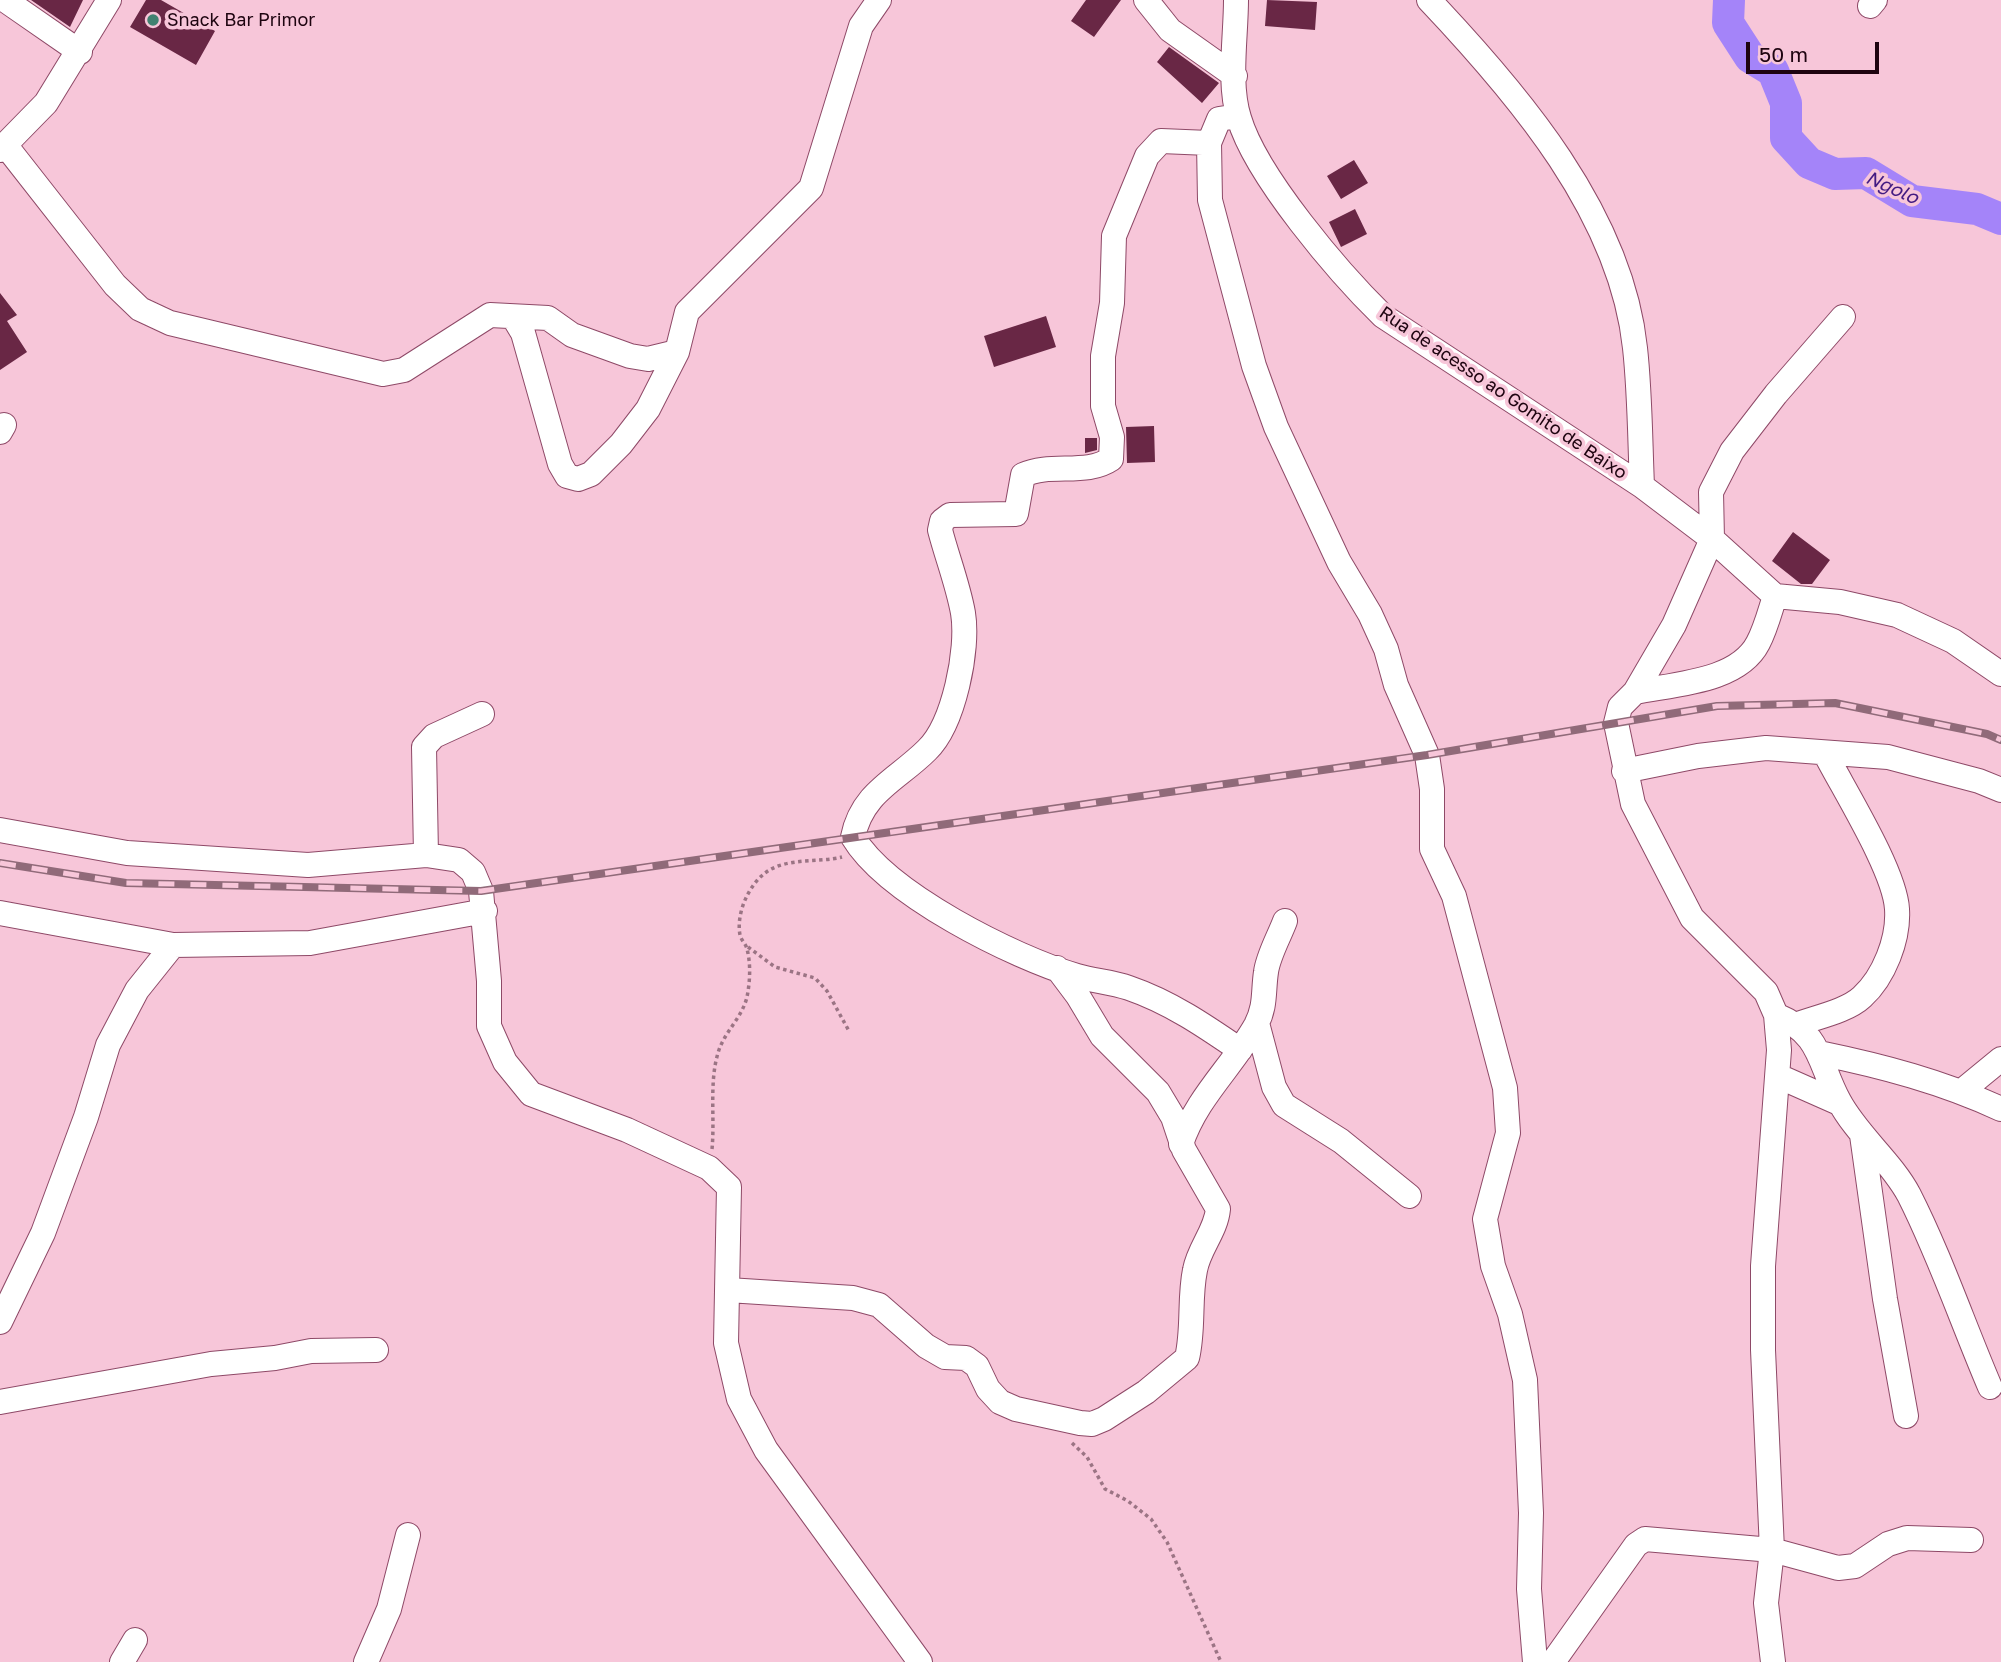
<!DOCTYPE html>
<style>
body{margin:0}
#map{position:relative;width:2001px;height:1662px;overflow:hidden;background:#f7c6d9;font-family:"Golos Text",sans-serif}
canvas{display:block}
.scale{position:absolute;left:1746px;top:42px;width:133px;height:32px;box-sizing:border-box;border:4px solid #1e0410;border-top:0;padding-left:9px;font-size:21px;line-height:24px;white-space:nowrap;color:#1e0410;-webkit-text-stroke:5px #f7c6d9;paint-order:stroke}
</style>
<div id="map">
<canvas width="2001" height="1662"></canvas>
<div class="scale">50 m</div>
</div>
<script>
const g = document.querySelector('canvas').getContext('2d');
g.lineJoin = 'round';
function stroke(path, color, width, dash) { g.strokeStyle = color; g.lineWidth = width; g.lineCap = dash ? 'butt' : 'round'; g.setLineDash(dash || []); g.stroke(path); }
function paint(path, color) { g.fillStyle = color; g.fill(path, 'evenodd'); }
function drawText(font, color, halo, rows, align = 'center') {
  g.font = font + ' "Golos Text",sans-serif'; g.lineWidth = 7; g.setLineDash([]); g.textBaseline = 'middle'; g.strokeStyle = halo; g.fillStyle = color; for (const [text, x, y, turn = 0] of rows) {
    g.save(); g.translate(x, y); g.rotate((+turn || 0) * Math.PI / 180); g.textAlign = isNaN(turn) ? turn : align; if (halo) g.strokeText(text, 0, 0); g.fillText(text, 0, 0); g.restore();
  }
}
stroke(new Path2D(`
 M1729 0 1728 23 1750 57 1773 71 1786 103V138L1809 163 1835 174 1866 173 1912 201 1977 209 2001 219`), '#a484f9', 32);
paint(new Path2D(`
 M31 0H83L70 27Z
 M146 0H161L215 31 196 65 130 27Z
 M1086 0H1121L1094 37 1071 21Z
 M1267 0 1317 2 1315 30 1265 26Z
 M1169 47 1219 83 1202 103 1157 62Z
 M1354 160 1368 183 1341 199 1327 176Z
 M1355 209 1367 234 1341 247 1329 222Z
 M0 293 17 315 7 321 27 352 0 370Z
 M1046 316 1056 347 994 367 984 336Z
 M1154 426 1155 462 1127 463 1126 427Z
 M1085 438H1097V450L1085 453Z
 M1793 532 1830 560 1812 584H1801L1772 561Z`), '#692745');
const minor = new Path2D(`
 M5 0 80 52
 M1146 0 1170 30 1235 76
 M1236 0C1236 37 1228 83 1239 118 1256 176 1339 273 1383 316L1642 486 1712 539 1775 596 1840 602 1897 615 1953 641 2001 674
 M1429 0C1518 94 1621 214 1635 348 1640 393 1640 440 1642 486
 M1870 6 1875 0
 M1238 116 1219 119 1209 143 1210 200 1254 366 1276 427 1339 562 1370 614 1386 649 1396 685 1427 755 1432 789V849L1454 896 1505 1088 1508 1133 1485 1219 1493 1266 1510 1314 1525 1380 1531 1513 1529 1589 1535 1662
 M1209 143 1161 141 1147 156 1114 236 1112 303 1103 356V406L1112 437 1111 459C1086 476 1051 462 1023 475L1016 514 950 515 942 521 940 530C947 557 958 585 963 613 969 649 954 724 927 750 897 780 862 792 853 837 887 894 1013 957 1077 976 1094 981 1112 982 1129 988 1170 1002 1205 1026 1240 1050
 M6 146 115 285 140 309 170 323 383 374 404 370 490 315 548 318 572 335 630 356 648 359 677 352
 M0 150 46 103 109 0
 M514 318 523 333 560 464 567 476 578 479 591 474 621 444 648 409 677 352 687 312 811 188 861 26 879 0
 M0 432 4 425
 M1635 692C1674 684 1738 682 1758 643 1766 628 1770 611 1775 596
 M1624 771 1698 756 1766 748 1888 757 1979 781 2001 790
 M0 830 127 853 308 865 426 855 459 860 473 872 481 891 489 981V1026L505 1062 531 1094 627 1130 709 1168 729 1187 726 1343 739 1399 766 1450 920 1662
 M426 855 424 747 434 736 482 714
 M0 913 173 945 310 943 485 911
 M1776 1015C1822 1034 1818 1062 1839 1101 1857 1135 1891 1161 1909 1195 1940 1256 1963 1324 1990 1387
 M1257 1023 1274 1087 1284 1105 1341 1141 1409 1196
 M1798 1024C1817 1017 1847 1011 1862 997 1884 977 1899 939 1897 909 1895 871 1844 790 1825 753
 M1819 1053C1882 1066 1943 1082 2001 1109
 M1778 1076 1839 1103
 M1962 1091 2001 1059
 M1862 1135 1885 1299 1906 1416
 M1181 1144C1196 1098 1233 1066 1256 1025 1266 1006 1263 992 1266 972 1268 956 1279 937 1285 921
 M728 1290 853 1298 879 1305 926 1346 945 1357 966 1358 977 1366 988 1389 1000 1402 1016 1409 1080 1423 1092 1424 1104 1419 1146 1392 1187 1358C1194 1329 1189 1299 1195 1270 1199 1248 1216 1231 1218 1209L1184 1150 1173 1117 1158 1092 1102 1036 1078 996 1057 968
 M0 1322 43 1233 86 1117 108 1045 137 990 173 945
 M0 1402 211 1364 275 1358 311 1351 376 1350
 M122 1662 135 1640
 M366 1662 389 1609 408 1535
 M1553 1662 1636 1545 1645 1539 1772 1550 1838 1568 1855 1566 1888 1544 1907 1538 1971 1540
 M1773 1662 1766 1603 1772 1550 1763 1350V1266L1779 1050 1776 1015 1766 992 1692 918 1633 804 1616 723 1620 707 1635 692 1674 625 1712 539 1711 492 1732 451 1776 394 1843 317`);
stroke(minor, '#8e4967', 26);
stroke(new Path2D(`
 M748 947 775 967 815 978 827 991 849 1031
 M712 1149C715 1118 709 1083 718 1053 724 1032 742 1018 747 997 750 982 751 964 747 949 746 944 741 940 740 935 736 914 748 886 765 873 786 857 819 863 842 857
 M1072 1443 1087 1457 1105 1489 1128 1501 1151 1519 1167 1542 1221 1662`), '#9b7484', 3.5, [3.5, 3.5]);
stroke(minor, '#fff', 24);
const rail = new Path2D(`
 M0 863 126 883 481 891 1427 755 1717 706 1835 703 1987 734 2001 740`);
stroke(rail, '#906a79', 8);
stroke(rail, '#f7c6d9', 5, [16]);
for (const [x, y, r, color] of [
 [153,20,7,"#418271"]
]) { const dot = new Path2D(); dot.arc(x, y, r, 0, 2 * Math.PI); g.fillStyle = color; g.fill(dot); stroke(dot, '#f7c6d9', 2.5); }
drawText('18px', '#1e0410', '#f7c6d9', [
 ["Snack Bar Primor",167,20]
], 'left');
drawText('18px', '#1e0410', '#f7c6d9', [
 ["Rua de acesso ao Gomito de Baixo",1503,393,34]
]);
drawText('italic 19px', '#431b82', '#f7c6d9', [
 ["Ngolo",1892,188,24]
]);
</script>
